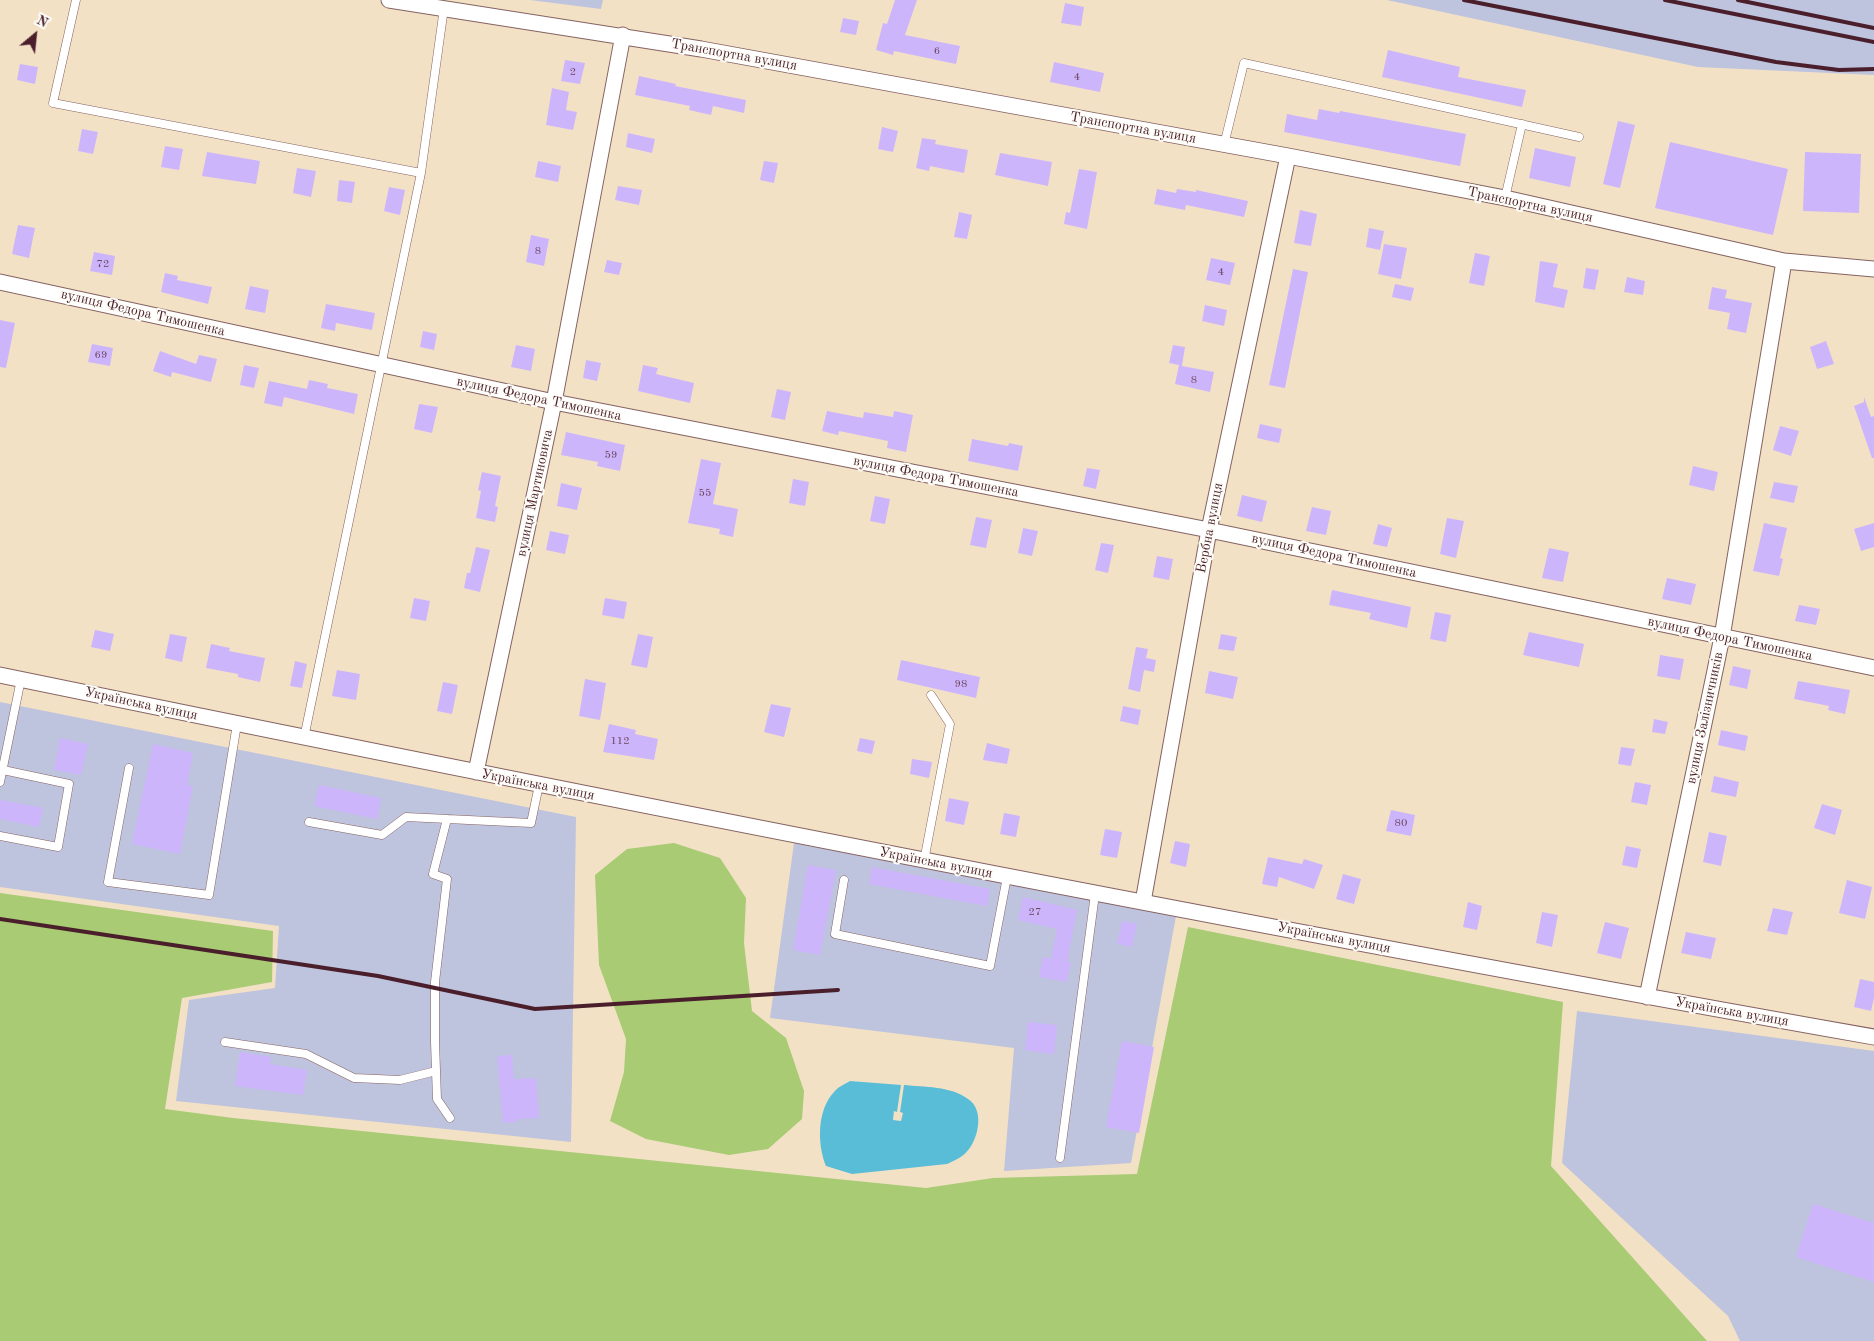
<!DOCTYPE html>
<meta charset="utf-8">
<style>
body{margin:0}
#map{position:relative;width:1874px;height:1341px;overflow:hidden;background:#f3e1c6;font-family:"Old Standard TT",serif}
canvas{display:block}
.north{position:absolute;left:10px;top:10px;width:50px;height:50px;-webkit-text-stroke:4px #fdfcf7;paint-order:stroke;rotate:28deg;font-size:14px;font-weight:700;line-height:20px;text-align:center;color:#4a1f2b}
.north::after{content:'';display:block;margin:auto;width:18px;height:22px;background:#4a1f2b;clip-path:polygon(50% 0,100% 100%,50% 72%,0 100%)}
</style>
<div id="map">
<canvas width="1874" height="1341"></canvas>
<div class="north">N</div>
</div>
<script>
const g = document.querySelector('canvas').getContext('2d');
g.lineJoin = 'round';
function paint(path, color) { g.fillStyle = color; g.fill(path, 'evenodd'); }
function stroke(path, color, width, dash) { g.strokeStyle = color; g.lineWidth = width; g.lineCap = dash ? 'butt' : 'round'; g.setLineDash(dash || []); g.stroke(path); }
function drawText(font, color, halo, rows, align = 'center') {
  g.font = font + ' "Old Standard TT",serif'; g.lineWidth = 4; g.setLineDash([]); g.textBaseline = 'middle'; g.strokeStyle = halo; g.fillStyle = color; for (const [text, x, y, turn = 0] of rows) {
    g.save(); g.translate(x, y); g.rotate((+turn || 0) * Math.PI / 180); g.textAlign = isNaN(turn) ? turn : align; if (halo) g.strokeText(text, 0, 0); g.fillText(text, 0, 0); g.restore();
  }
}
paint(new Path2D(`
 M530 0H603L601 9Z
 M1387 0H1874V75L1698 67Z
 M0 702 576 817 571 1142 176 1101 189 1000 275 988 279 926 0 887Z
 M794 843 1176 916 1131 1163 1004 1171 1014 1048 770 1018Z
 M1577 1011 1874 1051V1341H1740L1728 1316 1562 1163Z`), '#bec3de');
paint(new Path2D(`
 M674 843 720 858 746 898 744 943 752 1011 786 1038 804 1091 802 1119 768 1149 729 1155 646 1139 610 1121 624 1072 626 1039 599 965 595 875 627 849Z
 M0 893 273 931 272 982 182 998 165 1109 233 1118 926 1188 993 1178 1137 1174 1188 927 1563 1002 1551 1166 1707 1341H0Z`), '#a8cb74');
paint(new Path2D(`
 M850 1081 901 1085 897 1112 894 1111 893 1120 901 1121 903 1113 900 1112 904 1085C924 1087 951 1086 968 1099 984 1109 979 1136 969 1149 963 1157 956 1160 947 1164L852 1174 826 1166C817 1144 817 1110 834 1092 838 1087 845 1084 850 1081Z`), '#59bdd7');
paint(new Path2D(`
 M895 0H917L905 35 960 46 956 64 894 51 893 55 876 50 883 23 887 24Z
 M1065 3 1084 7 1081 26 1061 23Z
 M843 18 859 21 856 35 840 32Z
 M1388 50 1460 67 1458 77 1526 90 1522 107 1382 77Z
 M565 60 585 63 580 84 561 81Z
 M1054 62 1104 73 1100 92 1050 82Z
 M20 64 38 67 35 84 17 80Z
 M639 76 676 84 675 86 746 100 744 113 713 106 711 115 689 110 690 106 635 95Z
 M552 88 569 92 566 110 577 112 573 130 546 125Z
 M1319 109 1339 113 1340 111 1466 134 1460 166 1284 132 1287 114 1317 120Z
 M1618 121 1635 125 1620 188 1603 184Z
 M882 127 898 131 893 152 878 149Z
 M82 129 98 132 93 154 78 151Z
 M628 133 655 139 652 153 626 147Z
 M922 138 936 140 935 144 968 150 964 173 930 166 929 171 916 168Z
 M1670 142 1788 169 1773 235 1655 208Z
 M165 146 183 149 179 170 161 167Z
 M1535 148 1576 157 1570 187 1529 178Z
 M207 152 260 161 256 184 202 176Z
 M1805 152 1861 154 1859 213 1803 211Z
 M1000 153 1052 162 1048 186 995 175Z
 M538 161 561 166 558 182 535 177Z
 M764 161 778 163 774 183 760 180Z
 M297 168 316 171 311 197 293 193Z
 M1079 169 1097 172 1087 229 1064 224 1066 212 1070 213Z
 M339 180 355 182 352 203 337 201Z
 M618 186 642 190 639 205 615 200Z
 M389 187 405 190 400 215 384 211Z
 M1157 189 1176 193 1177 189 1196 192V190L1248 201 1244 217 1186 205 1185 210 1154 204Z
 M1300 210 1317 214 1311 246 1294 243Z
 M959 212 972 215 967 239 954 237Z
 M18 225 35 228 29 258 12 254Z
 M1369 228 1384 231 1380 250 1366 247Z
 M531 235 549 239 544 266 526 262Z
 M1384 244 1407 248 1401 279 1378 274Z
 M94 252 115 256 112 275 90 271Z
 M1475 253 1490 256 1484 286 1469 283Z
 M1211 258 1235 263 1230 285 1206 280Z
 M607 260 622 263 619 275 604 272Z
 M1540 261 1558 264 1553 287 1568 290 1564 308 1535 302Z
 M1586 268 1599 270 1595 290 1583 288Z
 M1293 269 1308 272 1285 388 1269 385Z
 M165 273 178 276 177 280 212 287 208 304 161 292Z
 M1627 277 1645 281 1643 295 1624 292Z
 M1395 284 1414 288 1411 301 1392 297Z
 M250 286 269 290 265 313 245 309Z
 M1712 287 1727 290 1725 298 1752 303 1746 333 1727 329 1730 313 1708 309Z
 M326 304 375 313 372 330 336 323 335 331 321 328Z
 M1205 305 1227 310 1224 326 1202 321Z
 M0 320 15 323 6 368 0 367Z
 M423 331 437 334 434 350 420 347Z
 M1826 341 1834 364 1817 369 1810 347Z
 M92 344 113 348 110 366 88 362Z
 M516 345 535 349 531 371 511 367Z
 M1173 345 1185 347 1182 366 1214 372 1210 392 1175 384 1179 365 1169 363Z
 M160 351 196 364 199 355 217 359 211 382 172 372 171 377 153 371Z
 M586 360 601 363 597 381 583 378Z
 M244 365 259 368 254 388 240 385Z
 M643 365 658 368 656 374 694 383 690 403 638 391Z
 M309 380 328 384 327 388 358 394 354 414 284 397 282 407 264 403 269 381 307 389Z
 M777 389 791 392 785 420 771 417Z
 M1864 397 1871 417 1874 416V458H1872L1854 406 1864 402Z
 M419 404 438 407 432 433 414 429Z
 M827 411 863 418 864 412 893 417 894 411 913 415 906 452 887 448 888 441 839 431 838 435 822 431Z
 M1260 424 1282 429 1279 443 1257 438Z
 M1780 426 1799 431 1791 456 1773 450Z
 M566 432 625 445 620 471 597 466 598 462 561 455Z
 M972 439 1008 446 1009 443 1023 446 1018 471 968 461Z
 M701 459 721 463 713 504 738 509 733 537 719 534 720 529 688 523Z
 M1693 466 1718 472 1714 491 1689 485Z
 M1087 468 1100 470 1096 489 1083 486Z
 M482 472 501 476 495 506 498 507 495 522 476 518 481 491 478 490Z
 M793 479 809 482 805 506 789 503Z
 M1774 482 1798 486 1794 503 1770 498Z
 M561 483 582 488 577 510 557 506Z
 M1242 495 1267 501 1262 522 1237 516Z
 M875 496 890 499 885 524 870 521Z
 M1312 507 1331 511 1326 535 1306 531Z
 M976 517 992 520 986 548 970 545Z
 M1447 518 1464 521 1456 558 1440 554Z
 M1764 523 1787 528 1780 558 1783 559 1779 576 1753 571Z
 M1874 523V547L1861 551 1854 529Z
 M1378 524 1392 528 1387 547 1373 544Z
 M1023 528 1038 531 1032 556 1018 553Z
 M550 531 569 535 565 554 546 550Z
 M1101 543 1114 545 1108 573 1095 570Z
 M476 547 490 550 480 592 464 588 467 573H470Z
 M1549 548 1569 552 1563 582 1542 578Z
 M1157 556 1173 559 1169 580 1153 577Z
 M1667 578 1696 584 1691 605 1662 599Z
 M1332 590 1411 607 1407 628 1369 619 1371 613 1329 605Z
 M414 598 430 601 426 621 410 618Z
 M605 598 627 602 624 619 602 615Z
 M1799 605 1820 609 1816 625 1795 621Z
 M1435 612 1451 615 1446 642 1430 639Z
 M95 630 114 634 110 651 91 647Z
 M1529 632 1584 644 1579 667 1523 655Z
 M170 634 187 637 182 662 165 658Z
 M638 634 653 637 647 668 631 665Z
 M1221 634 1237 637 1234 651 1218 649Z
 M211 644 230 648 229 651 265 658 260 682 238 677V674L206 668Z
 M1136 647 1148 649 1146 658 1156 660 1154 672 1144 670 1140 692 1128 689Z
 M1660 655 1684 659 1680 680 1657 676Z
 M901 660 980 677 976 698 897 680Z
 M295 661 307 664 302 688 290 686Z
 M1733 666 1751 670 1747 689 1729 685Z
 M337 670 360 674 356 700 332 696Z
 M1209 671 1238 677 1233 699 1205 693Z
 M585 679 606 683 600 720 579 716Z
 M1798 681 1850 690 1845 714 1828 710 1829 706 1794 699Z
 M443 682 458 685 452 714 437 711Z
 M771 704 791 708 784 737 764 732Z
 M1123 706 1141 710 1138 725 1120 721Z
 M1654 719 1668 722 1665 734 1652 732Z
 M609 724 636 730 635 734 658 739 654 760 603 752Z
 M1721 730 1748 736 1745 751 1718 745Z
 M60 738 88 744 81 775 54 770Z
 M860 738 875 741 872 754 857 751Z
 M987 743 1010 749 1007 764 983 760Z
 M153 744 193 753 187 785 193 786 180 854 132 844Z
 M1621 747 1635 749 1631 766 1618 764Z
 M912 759 932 762 929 778 910 774Z
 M1714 776 1739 782 1736 797 1711 792Z
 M1635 782 1651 785 1647 805 1631 802Z
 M319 785 381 798 377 819 314 806Z
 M949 798 969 802 964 825 945 821Z
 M0 800 43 808 39 827 0 819Z
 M1822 804 1842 810 1835 835 1814 828Z
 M1391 810 1415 815 1411 836 1386 831Z
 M1004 813 1020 816 1016 837 1000 834Z
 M1105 829 1122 832 1117 858 1100 855Z
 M1709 832 1727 836 1721 866 1703 862Z
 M1175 841 1190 844 1186 867 1170 863Z
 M1626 846 1641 849 1637 868 1622 865Z
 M1268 857 1302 864 1304 859 1323 865 1314 889 1279 877 1277 887 1262 884Z
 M808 865 836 870 820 955 793 950Z
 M872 867 990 889 987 906 869 884Z
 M1343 874 1361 879 1354 904 1336 899Z
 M1847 880 1872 887 1865 919 1839 913Z
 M1023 897 1077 910 1067 962H1071L1067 982 1039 977 1043 957 1051 959 1057 929 1018 920Z
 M1468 902 1482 906 1477 930 1463 927Z
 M1773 908 1793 912 1787 935 1767 931Z
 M1542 912 1558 915 1552 947 1536 943Z
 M1122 921 1137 924 1132 947 1117 944Z
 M1605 922 1629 928 1621 959 1597 953Z
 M1686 932 1716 938 1711 959 1681 953Z
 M1860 979 1874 982V998L1871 1011 1854 1007Z
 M1028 1022 1057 1025 1054 1054 1025 1050Z
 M1122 1041 1154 1047 1139 1133 1106 1127Z
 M240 1052 271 1057 270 1064 307 1070 303 1095 235 1086Z
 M512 1055 514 1079 536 1078 539 1118 517 1119V1122L503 1123 497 1056Z
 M1813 1204 1874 1223V1282L1796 1257Z`), '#cdb5fb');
const service = new Path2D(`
 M76 0 53 103 421 173 304 738
 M1224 145 1244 63 1579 137
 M421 173 444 8
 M1505 198 1522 124
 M129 768 108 882 209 895 237 724
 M0 782 21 679
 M447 819 433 874 447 879 435 982V1042L437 1099 450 1118
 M309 822 382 835 406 817 531 823 539 785
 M0 836 58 847 69 784 3 770
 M924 861 950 724 931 695
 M844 880 835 934 990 966 1007 877
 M225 1042 306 1054 354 1078 400 1080 436 1071
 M1060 1158 1095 894`);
const minor = new Path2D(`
 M389 0 701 49 1288 156 1505 198 1784 261 1874 269
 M0 282 554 402 1209 530 1874 668
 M0 675C623 803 1248 926 1874 1037
 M476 772 554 402 623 35
 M1143 902 1209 530 1288 156
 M1647 997 1722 637 1784 261`);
stroke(service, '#856361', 9);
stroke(minor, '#856361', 17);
stroke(service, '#fff', 8);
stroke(minor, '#fff', 15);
stroke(new Path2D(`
 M1464 0 1776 62 1839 70 1874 69
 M1665 0 1874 42
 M1738 0 1874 28
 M0 919 378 976 535 1009 838 990`), '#4a1f2b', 4);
drawText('11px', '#6b445f', null, [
 ["6",937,51],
 ["2",573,72],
 ["4",1077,77],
 ["8",538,251],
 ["72",103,264],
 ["4",1221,272],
 ["69",101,355],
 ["8",1194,380],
 ["59",611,455],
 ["55",705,493],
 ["98",961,684],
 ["112",620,741],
 ["80",1401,823],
 ["27",1035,912]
]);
drawText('14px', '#4a1f2b', '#fdfcf7', [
 ["Транспортна вулиця",734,55,10],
 ["Транспортна вулиця",1133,128,10],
 ["Транспортна вулиця",1530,205,12],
 ["вулиця Федора Тимошенка",143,313,13],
 ["вулиця Федора Тимошенка",539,399,12],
 ["вулиця Федора Тимошенка",936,477,11],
 ["вулиця Мартиновича",535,493,-78],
 ["Вербна вулиця",1210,528,-79],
 ["вулиця Федора Тимошенка",1334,556,12],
 ["вулиця Федора Тимошенка",1730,639,12],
 ["Українська вулиця",141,704,12],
 ["вулиця Залізничників",1705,718,-78],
 ["Українська вулиця",538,785,11],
 ["Українська вулиця",936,863,11],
 ["Українська вулиця",1334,938,11],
 ["Українська вулиця",1732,1012,10]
]);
</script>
